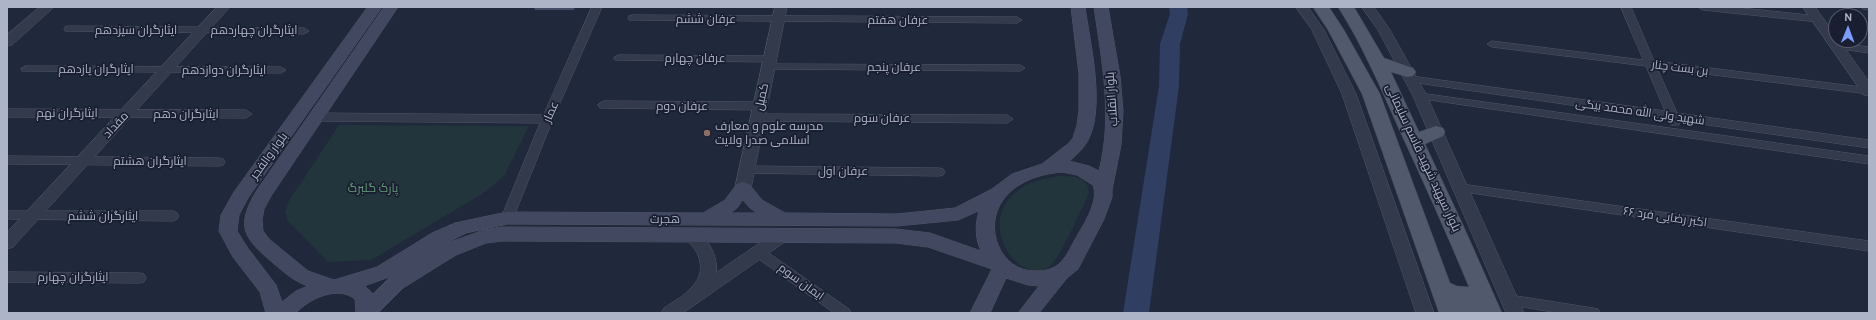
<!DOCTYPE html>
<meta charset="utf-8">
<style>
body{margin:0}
#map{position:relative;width:1876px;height:320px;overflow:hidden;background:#20283b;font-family:Cabin,sans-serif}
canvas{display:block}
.frame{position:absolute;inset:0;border:8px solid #aeb4c8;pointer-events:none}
.north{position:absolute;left:1828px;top:8px;width:40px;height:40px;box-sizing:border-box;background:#191f30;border:1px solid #555b6d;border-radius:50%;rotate:1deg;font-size:11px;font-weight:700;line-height:16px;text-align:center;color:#aeb4c8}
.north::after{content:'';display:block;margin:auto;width:14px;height:18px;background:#7c9cff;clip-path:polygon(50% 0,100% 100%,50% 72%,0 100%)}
</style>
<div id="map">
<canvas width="1876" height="320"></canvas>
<div class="frame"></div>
<div class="north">N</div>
</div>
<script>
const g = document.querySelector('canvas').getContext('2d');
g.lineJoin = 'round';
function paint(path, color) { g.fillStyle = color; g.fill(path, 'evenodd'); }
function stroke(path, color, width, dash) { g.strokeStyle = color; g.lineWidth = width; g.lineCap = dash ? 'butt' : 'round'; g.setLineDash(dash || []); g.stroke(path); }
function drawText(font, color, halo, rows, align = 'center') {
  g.font = font + ' Cabin,Cairo,sans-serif'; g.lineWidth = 3.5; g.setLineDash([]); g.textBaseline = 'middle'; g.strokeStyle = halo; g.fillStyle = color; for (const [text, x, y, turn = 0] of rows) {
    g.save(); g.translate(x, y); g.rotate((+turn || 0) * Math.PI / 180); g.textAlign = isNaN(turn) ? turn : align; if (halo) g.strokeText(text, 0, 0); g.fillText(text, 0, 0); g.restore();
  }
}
paint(new Path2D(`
 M339 125 529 126 504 176 482 194 371 260 328 262 288 221 285 212 289 201Z
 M1060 176C1074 176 1089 177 1089 193 1082 208 1061 256 1050 266 1018 292 961 206 1039 180 1046 178 1054 177 1060 176Z`), '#22353c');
paint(new Path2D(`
 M1169 7H1187L1188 14 1180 44 1179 86 1149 313H1123L1159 86 1160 44 1170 14Z`), '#303e62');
const minor = new Path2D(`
 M592 7H602L553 119 512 221 507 223 502 221 501 218 540 123 316 121 310 117 316 113 543 115Z
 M1621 7H1631L1654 61 1869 88V94L1657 68 1677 113 1869 140V148L1680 121 1679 125H1671L1668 119 1411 82 1406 79 1411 76 1665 111 1646 66 1492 47 1487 44 1492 41 1643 60Z
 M1698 7H1732L1818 16 1823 19 1818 22 1703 10Z
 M1862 7H1869V10L1863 9Z
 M633 15 1017 17 1022 20 1017 23 629 20 628 18 629 16Z
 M69 26 304 28 309 31 304 34 65 31 64 29 65 27Z
 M1838 43 1869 47V53L1834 48 1833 46Z
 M619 55 770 56 775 59 770 62 615 60 614 58Z
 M769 64 1020 65 1025 68 1020 71 765 69 764 67 765 65Z
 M26 66 281 67 286 70 281 73 22 71 21 69Z
 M1420 93 1869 156V164L1416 98 1414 96Z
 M604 101 760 102 766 106 760 110 600 108 598 105Z
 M7 109 246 110 252 114 246 118 7 117Z
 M758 114 1007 115 1013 119 1007 123 754 121 752 118Z
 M7 156 219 158 223 159 225 162 223 165 219 166 7 164Z
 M746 166 939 168 943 169 945 172 943 175 939 176 742 173 740 170 742 167Z
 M1461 184 1869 241V251L1457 191 1455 188 1457 185Z
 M7 211H173L177 213 179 216 177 219 173 221 7 219Z
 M758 247 763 249 849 309 851 313H834L753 255 751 252 753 249Z
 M7 272 139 273 144 274 146 278 144 282 139 283 7 282Z
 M1510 295 1593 308 1598 309 1600 313H1559L1510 305 1505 304 1503 300 1505 296Z`);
const tertiary = new Path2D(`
 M40 7H54L12 45 7 46V35Z
 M217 7H230L13 247 7 249V233Z
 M775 7H787L751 188 748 192 743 193 738 192 735 188Z
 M1296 7H1308L1324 30 1356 94 1434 313H1416L1342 94 1312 30Z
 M1362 7H1374L1390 30 1427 96 1524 313H1506L1413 96 1378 30Z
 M1803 7H1815L1836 36V40H1839L1869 82V96L1864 95Z
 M691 229C707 234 719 257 716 273L777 231 783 229 789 231 791 235 789 239 683 313H661L664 308C682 296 709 282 698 255 695 247 687 242 683 235L685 231Z`);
const secondary = new Path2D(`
 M368 7H382L248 198 239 215 237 231 247 247 276 285 282 302 296 291 308 286C293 281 284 272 272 262 242 237 236 225 257 190L384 7H398L271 196 264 209 262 220 263 231 269 239 308 271 334 280 377 267 432 233 455 223 507 212 703 213 725 200 737 184 743 182 749 184 762 200 785 213 897 214 955 208 992 189 1012 174 1042 164 1069 143 1073 138 1077 125 1079 110V74L1071 7H1085C1090 43 1105 104 1089 138 1085 147 1077 155 1069 161L1089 166 1099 171C1113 116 1102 62 1094 7H1108L1120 76 1123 111 1121 145 1112 190V197L1104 219 1078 269 1067 278 1039 313H1018L1039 286 1028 285 1006 278 990 313H970L992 269 928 247 896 243 502 241 486 243 456 255 403 288 378 313H356L355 299C337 285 309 299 296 313H266L260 292 233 257 219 231 221 215 234 192ZM1062 172 1077 175 1093 185C1099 201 1085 222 1077 236 1072 244 1068 255 1061 262 1055 269 1045 271 1036 271 1000 272 983 227 1003 200 1017 181 1040 174 1062 172ZM743 200 750 208 757 213H730L737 208ZM979 211C975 224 975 238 981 251L930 233 896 229 502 227 484 230 442 245 400 271 446 243 466 233 507 224 897 226 958 220ZM390 277 373 294 365 286Z`);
const primary = new Path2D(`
 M1313 7H1329L1344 30 1380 94 1450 283 1457 286 1469 287C1447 234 1423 181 1399 129 1380 87 1363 46 1338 7H1354L1384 58 1413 68 1416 72 1413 76 1407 77 1391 72 1419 132 1436 126 1443 128 1445 132 1443 136 1425 144 1463 225 1502 313H1439L1362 94 1328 30Z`);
stroke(minor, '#515769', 1);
stroke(tertiary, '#515769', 1);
stroke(secondary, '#515769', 1);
stroke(primary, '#3d4355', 1);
paint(minor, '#333a4b');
paint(tertiary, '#333a4b');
paint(secondary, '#41485f');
paint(primary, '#51596c');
paint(new Path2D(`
 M534 7H575L574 10H535Z`), '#434c64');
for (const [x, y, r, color] of [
 [707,133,4,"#8d6e63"]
]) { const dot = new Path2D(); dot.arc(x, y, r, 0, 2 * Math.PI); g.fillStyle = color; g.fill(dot); stroke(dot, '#191f30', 1.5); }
drawText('12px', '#aeb4c8', '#191f30', [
 ["عرفان ششم",706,19],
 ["عرفان هفتم",898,20],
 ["ایثارگران سیزدهم",136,30],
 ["ایثارگران چهاردهم",254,30],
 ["عرفان چهارم",695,58],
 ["عرفان پنجم",894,67],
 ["بن بست چنار",1680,68,7],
 ["ایثارگران یازدهم",96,69],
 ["ایثارگران دوازدهم",224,70],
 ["کمیل",762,97,-78],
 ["بلوار انقلاب",1112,99,-94],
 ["عرفان دوم",682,106],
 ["عمار",551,112,-66],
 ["شهید ولی الله محمد بیگی",1640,112,8],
 ["ایثارگران نهم",67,113],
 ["ایثارگران دهم",186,114],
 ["عرفان سوم",882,118],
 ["مقداد",116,125,-47],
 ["بلوار والفجر",269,156,-54],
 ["بلوار سپهبد شهید قاسم سلیمانی",1423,158,65],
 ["ایثارگران هشتم",150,161],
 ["عرفان اول",843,171],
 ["ایثارگران ششم",103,216],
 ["۶۶ اکبر رضایی فرد",1665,217,8],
 ["هجرت",665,219],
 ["ایثارگران چهارم",73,277],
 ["ایمان سوم",801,282,36]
]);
drawText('12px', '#aeb4c8', '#191f30', [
 ["مدرسه علوم و معارف",715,126],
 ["اسلامی صدرا ولایت",715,140]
], 'left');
drawText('12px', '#639a78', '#191f30', [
 ["پارک گلبرگ",373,188]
]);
</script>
